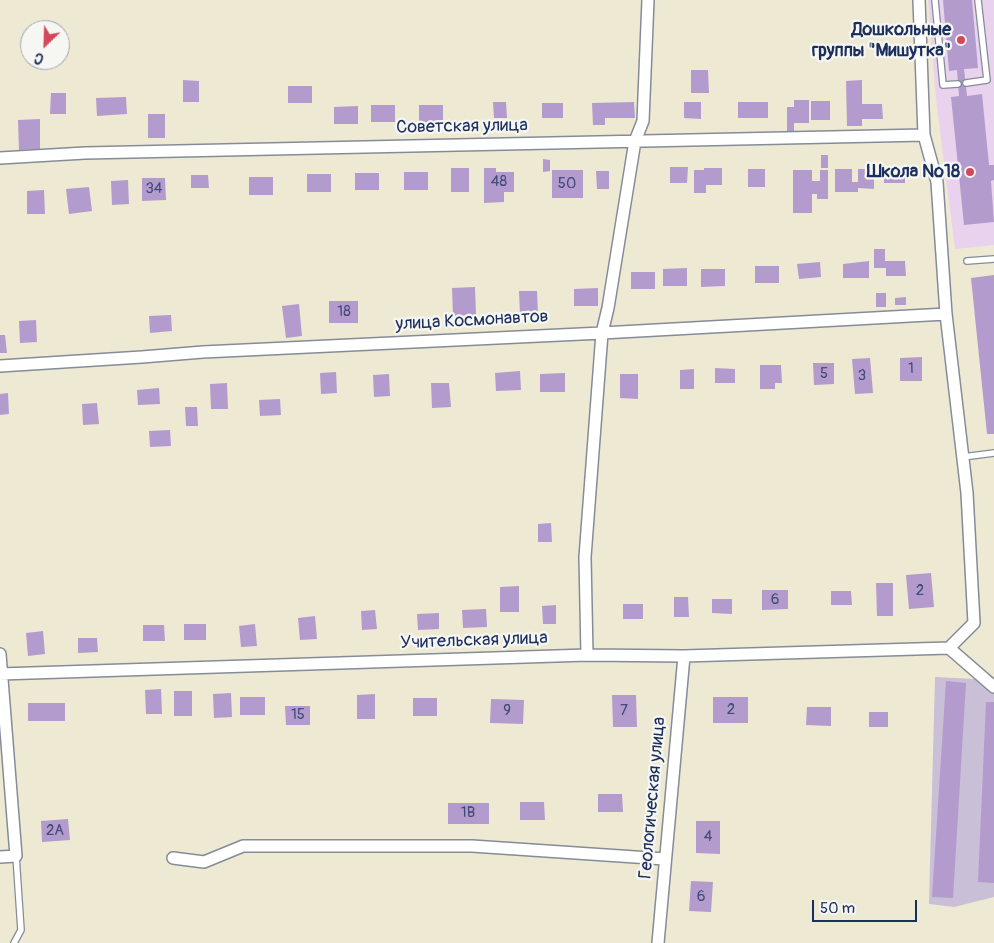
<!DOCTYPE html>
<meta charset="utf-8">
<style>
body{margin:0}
#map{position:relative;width:994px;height:943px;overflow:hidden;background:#eee9d3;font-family:Pangolin,sans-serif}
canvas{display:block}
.north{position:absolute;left:20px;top:20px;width:50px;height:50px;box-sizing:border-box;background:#f6f6f2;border:1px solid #9ea6b7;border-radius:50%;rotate:204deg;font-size:14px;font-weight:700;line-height:20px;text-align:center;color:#1b2f5e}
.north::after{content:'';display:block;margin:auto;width:18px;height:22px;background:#d1495b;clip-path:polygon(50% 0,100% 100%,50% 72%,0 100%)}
.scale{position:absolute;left:812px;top:900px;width:105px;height:22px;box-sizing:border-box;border:2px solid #1b2f5e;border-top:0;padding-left:6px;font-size:15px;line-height:18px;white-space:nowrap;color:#1b2f5e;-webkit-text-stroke:4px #f6f6f2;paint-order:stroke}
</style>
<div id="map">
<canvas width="994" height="943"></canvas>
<div class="north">С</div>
<div class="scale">50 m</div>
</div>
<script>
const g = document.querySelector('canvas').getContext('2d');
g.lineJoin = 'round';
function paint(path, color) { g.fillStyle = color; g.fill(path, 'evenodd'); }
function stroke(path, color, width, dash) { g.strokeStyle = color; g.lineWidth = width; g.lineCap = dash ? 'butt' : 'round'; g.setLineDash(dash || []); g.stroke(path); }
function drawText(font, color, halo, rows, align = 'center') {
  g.font = font + ' Pangolin,sans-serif'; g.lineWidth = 4.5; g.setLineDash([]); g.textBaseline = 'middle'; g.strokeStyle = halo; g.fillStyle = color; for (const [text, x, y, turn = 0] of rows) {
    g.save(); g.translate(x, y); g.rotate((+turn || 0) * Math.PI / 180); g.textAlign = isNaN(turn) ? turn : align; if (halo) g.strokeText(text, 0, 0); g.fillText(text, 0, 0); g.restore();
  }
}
paint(new Path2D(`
 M928 0H994V245L955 249 936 99Z`), '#e9d2ed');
paint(new Path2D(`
 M935 677 994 680V897L954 907 929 904Z`), '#c9bfd7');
paint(new Path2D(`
 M943 0H972L978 68 964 69 967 96 982 94 989 165H994V180L991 181 994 222 964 225 951 97 959 96 958 84 957 70 949 71Z
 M691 70H708L709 93H691Z
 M183 80 199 81V102H183Z
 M862 80V104H882L883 119H862V126H847L846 81Z
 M288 86H312V103H288Z
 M51 93H66V114H50Z
 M126 97 127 114 97 116 96 98Z
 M794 100H809V123H794V131H787V107H794Z
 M811 101H830V120H811Z
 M493 102H506L507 118H494Z
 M634 102 635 118H605V125H593L592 103Z
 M684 102H701V119L684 118Z
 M738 102H768V118H738Z
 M542 103H563V118H542Z
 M371 105H395V122H371Z
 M419 105H443V123H419Z
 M358 106V124H334V107Z
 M148 114H165V138H148Z
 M40 119V149L19 150 18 120Z
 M821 155H828V168H821Z
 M543 159 550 160V171L543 172Z
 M670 167H688L687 183H670Z
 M451 168H469V192H451Z
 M484 168H496V172H514V192H504V202L484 203Z
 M704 168H722V185H706V193H694V170H704Z
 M884 168H905V183H884Z
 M748 169H765V187H748Z
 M835 169H852V182H858V169H874V189L858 188V192H835Z
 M552 170H583V198H552Z
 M793 170H812V181H820V170H828V199H817V194H812V213H793Z
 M596 171H609V189H597Z
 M404 172H428V190H404Z
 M355 173H379V190H355Z
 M307 174H331V192H307Z
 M191 175H208L209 188H191Z
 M249 177H273V195H249Z
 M142 178H165L166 200 142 201Z
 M128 180 129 204 112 205 111 181Z
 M89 187 92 211 69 214 66 189Z
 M44 190 45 214H27V191Z
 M874 249H885V261H905L906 276H886V268H874Z
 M869 261V278H843V264Z
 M820 262 821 277 799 279 797 264Z
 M755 266H779V283H755Z
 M687 268V286H663V269Z
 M701 269H725V286L701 287Z
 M631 272H655V289H631Z
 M994 275V434H987L971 278Z
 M475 287 476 315 453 316 452 288Z
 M598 288V306H574V289Z
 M519 291H537L538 314 520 315Z
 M876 293H886V307H876Z
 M906 297V305H895V298Z
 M329 301H358V323H329Z
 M299 304 302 336 286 338 282 306Z
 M171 315 172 331 150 333 149 316Z
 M36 320 37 342 20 343 19 321Z
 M0 335H5L7 353H0Z
 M922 357V381H900V358Z
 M870 358 873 393 855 394 852 359Z
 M813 363H834V384L814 385Z
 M760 365H781L782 383H775V389H760Z
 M715 368 735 369V383H715Z
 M694 369V389H680V370Z
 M520 371 521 390 496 391 495 373Z
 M336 372 337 393 321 394 320 373Z
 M565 373V392H540V374Z
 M389 374 390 396 374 397 373 375Z
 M620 374H638V399L620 398Z
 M227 383 228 409H211L210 384Z
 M431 383H449L451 407 432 408Z
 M159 388 160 404 138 405 137 390Z
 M8 393 9 414 0 415V394Z
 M280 399 281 415 260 416 259 400Z
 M97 403 99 424 83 425 82 404Z
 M185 407H197L198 426H186Z
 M170 430 171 446 150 447 149 431Z
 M551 523 552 542H538V524Z
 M931 573 934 607 909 609 906 575Z
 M876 583H893V616H877Z
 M519 586V612H500V587Z
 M762 590H788V609L762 610Z
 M831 591H851L852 605H831Z
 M674 597H688L689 617H674Z
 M712 599H732V614L712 613Z
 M623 604H643V619H623Z
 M556 605V624H543L542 606Z
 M486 609 487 627 463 628 462 610Z
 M375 610 377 629 362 630 361 611Z
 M439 613V629L418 630 417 614Z
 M315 616 317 639 300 640 298 618Z
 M184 624H206V640H184Z
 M255 624 257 646 241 647 239 626Z
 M143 625H164L165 641H143Z
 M43 631 45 654 28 656 26 633Z
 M78 638H97L98 652 78 653Z
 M946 681 966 683 953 898 932 897Z
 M161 689 162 714H146L145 690Z
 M174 691H192V716H174Z
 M231 693 232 717 214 718 213 694Z
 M375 694V719H357V695Z
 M612 695H636L637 727H613Z
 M240 697H265V715H240Z
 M713 697H748V723H713Z
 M413 698H437V716H413Z
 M491 699 524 700 523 724 490 723Z
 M986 702H994V883L978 882Z
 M28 703H65V721H28Z
 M285 706H310V725H286Z
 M807 707H831V726L806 725Z
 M869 712H888V727H869Z
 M598 794H622L623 812H598Z
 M520 802H544L545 820H520Z
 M448 803H489V824H448Z
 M68 819 70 840 42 842 41 821Z
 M696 821H720V854L696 853Z
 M691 881 713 882 711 912 689 911Z`), '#b49bcd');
const lane = new Path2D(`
 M935 0 943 85 958 84
 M966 83 987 80 978 0
 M967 261 994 259
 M963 457 994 453
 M14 943 21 930 16 856`);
const street = new Path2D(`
 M919 0 924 135 937 182 946 314 967 493 974 623 949 648
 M0 158 85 153 924 135
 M0 366 142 357 203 352 602 333 946 314
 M949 648 994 687
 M0 654 16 856 0 857
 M587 655 585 557 602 333 608 308 635 141 643 121 648 0
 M0 674 587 655 684 656 949 648
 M173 858 204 862 243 846H472L665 859
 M658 943 684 656`);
stroke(lane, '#848c98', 8);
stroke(street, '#848c98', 14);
stroke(lane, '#fff', 5.5);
stroke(street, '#fff', 11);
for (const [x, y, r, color] of [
 [961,40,5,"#d1495b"],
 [970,172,5,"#d1495b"]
]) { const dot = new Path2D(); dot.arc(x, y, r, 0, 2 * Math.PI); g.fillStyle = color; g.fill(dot); stroke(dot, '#f6f6f2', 2); }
drawText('15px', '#414a7a', null, [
 ["48",499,182],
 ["50",567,184],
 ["34",154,189],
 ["18",344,312],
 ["1",911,369],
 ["5",824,374],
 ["3",862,376],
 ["2",920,591],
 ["6",775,600],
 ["2",731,710],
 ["9",507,711],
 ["7",624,711],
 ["15",298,715],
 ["1В",468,813],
 ["2А",55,831],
 ["4",708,837],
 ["6",701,897]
]);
drawText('bold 18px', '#1b2f5e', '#f6f6f2', [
 ["Дошкольные",951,30],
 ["группы \"Мишутка\"",951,51],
 ["Школа №18",960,172]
], 'right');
drawText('18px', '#1b2f5e', '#f6f6f2', [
 ["Советская улица",462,127,-1],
 ["улица Космонавтов",472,321,-3],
 ["Учительская улица",474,641,-2],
 ["Геологическая улица",653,798,-85]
]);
</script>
